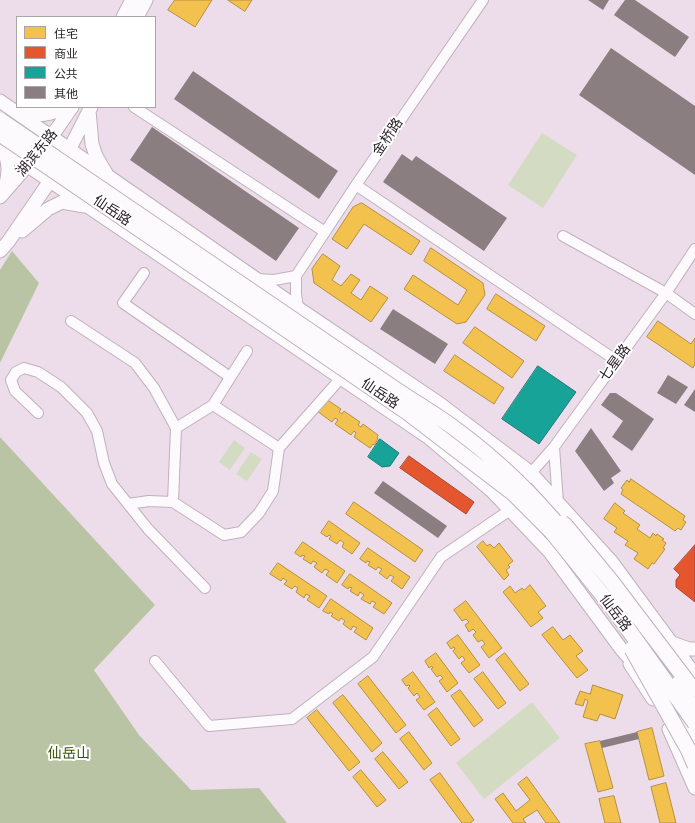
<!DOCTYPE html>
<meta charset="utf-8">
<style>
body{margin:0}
#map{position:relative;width:695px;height:823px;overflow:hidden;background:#edddea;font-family:Rubik,"Noto Sans SC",sans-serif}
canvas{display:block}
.legend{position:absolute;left:16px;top:16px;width:140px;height:92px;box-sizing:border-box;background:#fff;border:1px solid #a9a5a8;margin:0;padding:5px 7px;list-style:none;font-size:12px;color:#271d26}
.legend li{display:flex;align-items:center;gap:8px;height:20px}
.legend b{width:20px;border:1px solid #a9a5a8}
</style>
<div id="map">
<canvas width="695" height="823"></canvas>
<ul class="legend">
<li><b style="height:11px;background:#f2c14e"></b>住宅</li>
<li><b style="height:11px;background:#e4572e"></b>商业</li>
<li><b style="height:11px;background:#17a398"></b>公共</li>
<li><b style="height:11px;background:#8a7e81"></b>其他</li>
</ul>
</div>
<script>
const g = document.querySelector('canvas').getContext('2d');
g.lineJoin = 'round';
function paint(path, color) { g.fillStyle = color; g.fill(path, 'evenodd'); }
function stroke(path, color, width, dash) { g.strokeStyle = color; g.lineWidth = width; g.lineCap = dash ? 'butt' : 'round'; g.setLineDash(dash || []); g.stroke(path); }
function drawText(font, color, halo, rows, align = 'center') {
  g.font = font + ' Rubik,"Noto Sans SC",sans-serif'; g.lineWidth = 4; g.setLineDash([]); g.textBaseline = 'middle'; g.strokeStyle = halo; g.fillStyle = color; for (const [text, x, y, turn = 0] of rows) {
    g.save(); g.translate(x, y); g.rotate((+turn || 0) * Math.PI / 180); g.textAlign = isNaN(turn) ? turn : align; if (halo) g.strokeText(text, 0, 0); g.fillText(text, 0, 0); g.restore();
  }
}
paint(new Path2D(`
 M542 133 577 155 543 208 508 185Z
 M234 440 245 448 230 470 219 462Z
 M251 452 262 459 247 481 236 474Z
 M532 702 560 738 484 799 456 763Z`), '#d3dbc2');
paint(new Path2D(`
 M12 251 39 283 0 363V270Z
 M0 437 155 605 94 670 139 735 191 790 259 788 287 823H0Z`), '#b9c4a4');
const homes = new Path2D(`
 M175 0H212L195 27 168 10Z
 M228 0H252L245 11Z
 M362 203 420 241 411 255 364 224 347 249 332 239 353 207Z
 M431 248 483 283 485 295 466 322 457 324 404 289 413 275 458 305 467 290 424 261Z
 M323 254 340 266 332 280 341 286 351 274 360 280 351 293 361 300 370 286 388 298 371 322 314 283 312 269Z
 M496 294 545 326 536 341 487 309Z
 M658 321 691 344 695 338V364L693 368 647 337Z
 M475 327 524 361 512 378 463 343Z
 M455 355 504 388 494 404 444 371Z
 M326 399 341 409 339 412 342 414 344 411 360 422 358 425 361 427 363 424 378 435 377 438 378 439 374 445 373 444 370 448 354 437 356 433 354 431 351 435 335 424 338 420 335 418 332 422 317 411Z
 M631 479 685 516 683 520 686 522 681 530 678 528 675 531 621 494 623 490 621 488 627 480 629 482Z
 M354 502 423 550 415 562 346 514Z
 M615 503 625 511 623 513 640 525 637 529 650 538 653 533 656 536 657 534 664 539 662 540 666 543 663 548 665 549 654 564 652 563 648 569 634 559 638 553 625 545 628 541 614 532 617 528 604 519Z
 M329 521 360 543 352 554 342 547 344 543 340 540 337 544 329 539 331 536 329 535 327 537 321 533Z
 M483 541 487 546 490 544 494 548 499 543 513 561 508 565 510 567 506 570 509 575 504 580 477 547Z
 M303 542 345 571 337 583 326 575 329 571 325 569 322 573 314 567 317 563 313 561 311 564 303 559 305 556 302 555 301 557 295 553Z
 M368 548 410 577 402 589 391 581 394 577 390 575 387 579 379 573 382 569 378 567 376 570 368 565 370 562 367 561 366 563 360 559Z
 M278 563 327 596 319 608 307 600 310 596 306 594 304 598 296 592 298 588 295 586 292 589 284 584 287 581 283 578 281 581 270 574Z
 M350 574 392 603 384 614 373 607 376 603 372 601 370 604 361 599 364 595 360 592 358 596 350 591 352 588 349 587 348 589 342 585Z
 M530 585 546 606 538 612 543 618 531 627 503 592 510 586 515 593 522 588 524 590Z
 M331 599 373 628 366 640 354 632 357 628 353 626 351 630 343 624 345 621 341 618 339 621 331 616 333 614 330 612 329 614 323 611Z
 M466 601 502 648 489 658 481 647 485 644 482 640 478 642 473 635 476 632 473 629 469 632 465 625 469 622 466 619 462 621 454 610Z
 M553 627 563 640 570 635 583 651 576 656 588 670 577 678 542 635Z
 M458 635 480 665 469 673 461 663 465 660 462 656 459 659 453 651 455 649 454 647 451 649 447 643Z
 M436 653 458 683 447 692 439 681 443 678 440 675 437 677 431 669 433 668 432 666 429 668 425 661Z
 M505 653 529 684 520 691 496 660Z
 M413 672 435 702 424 710 416 700 420 697 417 693 414 696 408 688 410 686 409 685 406 686 402 680Z
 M483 672 506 703 498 709 474 679Z
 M368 676 406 725 396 733 358 684Z
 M593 685 623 695 615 719 600 714 597 721 583 717 588 701 585 699 583 706 575 704 580 691 590 694Z
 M460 690 483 720 474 727 451 696Z
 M343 695 382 743 372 752 333 703Z
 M437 708 460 739 451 746 428 715Z
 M317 710 360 762 349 771 307 718Z
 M652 728 664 776 649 780 637 732Z
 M409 732 432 763 424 770 400 739Z
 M600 741 613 788 598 792 585 744Z
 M383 752 408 782 399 789 375 759Z
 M361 770 386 800 377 807 353 777Z
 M440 773 474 820 470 823H462L430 780Z
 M527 777 560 823H546L537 810 523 819 526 823H513L495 799 503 793 516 811 530 800 518 784Z
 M666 783 676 823H660L651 787Z
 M614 796 621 823H605L599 799Z`);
paint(homes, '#f2c14e');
stroke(homes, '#b59042', 1);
const shops = new Path2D(`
 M409 456 474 502 466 514 400 468Z
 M695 545V602L676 587V580L680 575 674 569Z`);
paint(shops, '#e4572e');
stroke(shops, '#ab462c', 1);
const public = new Path2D(`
 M538 366 576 392 539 444 502 419Z
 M380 439 399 453 390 466 382 467 368 457Z`);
paint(public, '#17a398');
stroke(public, '#1c7b76', 1);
paint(new Path2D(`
 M588 0H609L603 10Z
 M625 0H635L689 37 675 57 614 15Z
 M611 48 695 106V175L579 95Z
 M193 71 338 171 319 199 174 99Z
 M152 127 299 228 276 261 130 160Z
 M402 154 412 161 416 156 507 218 484 251 383 182Z
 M393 309 448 344 435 364 380 329Z
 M668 375 688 387 676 404 657 393Z
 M695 389V412L684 405Z
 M610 393H616L654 419 632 451 612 437 623 421 601 405Z
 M591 428 621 471 611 478 614 483 604 491 575 451Z
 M383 481 447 526 438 538 374 493Z
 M637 732 639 739 602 748 600 741Z`), '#8a7e81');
const minor = new Path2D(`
 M134 107 325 232
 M356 185 617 361
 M563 236 666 293 695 314
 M144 273 123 303 230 377
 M296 276 356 185 483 0
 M296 276V294L298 308
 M256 279 274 280 296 276
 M71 321 135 363 154 388 176 428 173 502 224 535 241 532 259 513 273 491 279 448 341 378
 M213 405 279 448
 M38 413 15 391 11 380 16 372 24 368 38 372 61 387 87 413 97 431 104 463 112 484 148 529 205 588
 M176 428 213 405 247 351
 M554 447 558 503
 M128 504 149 501 173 502
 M155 661 209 726 292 719 373 657 441 557 510 510 531 473 554 447 666 293 695 249`);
const major = new Path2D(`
 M123 17 132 0
 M137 17 146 0
 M0 101 298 308 440 404 531 473 611 561 695 675
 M19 110C37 117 48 116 65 107
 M89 111 92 144 96 156 106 173
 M47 143 72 107
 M0 147 428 437 492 491 549 551 622 650 639 669
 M3 148C10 165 9 174 4 191
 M66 156 91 107
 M0 197 33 159
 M22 231 48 209 62 202 84 206
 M0 251 8 242 54 175
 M672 643 689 649H695
 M630 664 653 699
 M662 693 667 698 695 740
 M669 729 695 788`);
stroke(minor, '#beb2bc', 12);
stroke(major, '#beb2bc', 15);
stroke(minor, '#fcfafc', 10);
stroke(major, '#fcfafc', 13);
const highwayBridge = new Path2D(`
 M0 120 395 389C414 402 435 414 454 428 495 458 533 494 565 534
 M0 134 407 412 513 493 552 532 613 608 695 723
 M562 523 565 525 611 581 693 689
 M632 649 688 749 695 765
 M679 683 695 705`);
stroke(highwayBridge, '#beb2bc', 17, []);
stroke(highwayBridge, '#fcfafc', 15);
drawText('14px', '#271d26', '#fff', [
 ["金桥路",388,137,-56],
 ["湖滨东路",37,153,-51],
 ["仙岳路",112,211,34],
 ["七星路",615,363,-54],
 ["仙岳路",380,394,34],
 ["仙岳路",615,613,53]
]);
drawText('14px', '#365302', '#fff', [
 ["仙岳山",69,754]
]);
</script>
